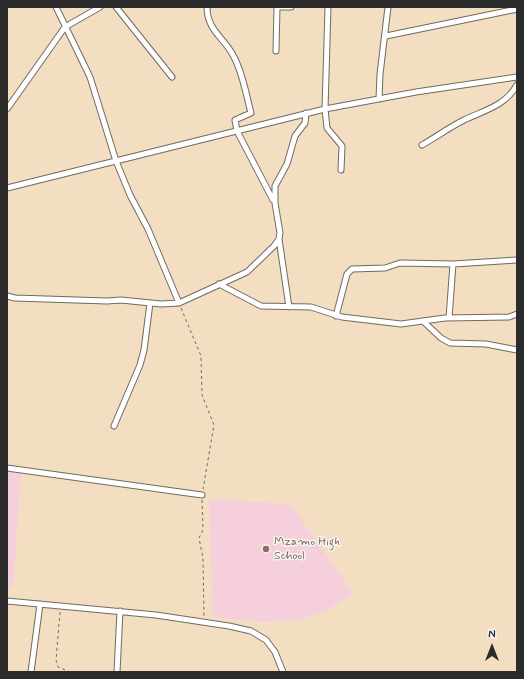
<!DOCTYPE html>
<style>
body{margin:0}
#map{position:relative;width:524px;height:679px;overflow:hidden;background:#f3dec2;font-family:Mynerve,sans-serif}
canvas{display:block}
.frame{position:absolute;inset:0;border:8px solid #2b2b2b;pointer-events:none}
.north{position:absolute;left:472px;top:627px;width:40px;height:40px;-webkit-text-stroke:3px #f6f6f2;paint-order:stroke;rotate:0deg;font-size:11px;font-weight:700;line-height:16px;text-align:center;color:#2b2b2b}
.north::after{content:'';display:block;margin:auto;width:14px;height:18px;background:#2b2b2b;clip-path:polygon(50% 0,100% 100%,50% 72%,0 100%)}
</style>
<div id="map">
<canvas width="524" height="679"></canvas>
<div class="frame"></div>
<div class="north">N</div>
</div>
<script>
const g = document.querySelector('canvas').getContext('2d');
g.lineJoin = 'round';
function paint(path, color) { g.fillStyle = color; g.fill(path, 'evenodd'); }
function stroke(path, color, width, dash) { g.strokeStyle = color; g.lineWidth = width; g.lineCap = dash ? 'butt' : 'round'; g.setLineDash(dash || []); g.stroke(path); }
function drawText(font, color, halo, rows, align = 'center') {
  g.font = font + ' Mynerve,sans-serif'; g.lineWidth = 3; g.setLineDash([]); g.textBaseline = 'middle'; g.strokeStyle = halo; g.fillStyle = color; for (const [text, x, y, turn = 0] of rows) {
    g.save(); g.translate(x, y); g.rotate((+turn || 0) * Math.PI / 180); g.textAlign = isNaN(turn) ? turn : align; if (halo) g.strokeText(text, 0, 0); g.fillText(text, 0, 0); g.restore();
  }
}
paint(new Path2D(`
 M7 471 21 472 13 587H7Z
 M209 499 290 504 353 593 324 612 296 620 263 622 213 617Z`), '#f5cfdb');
const minor = new Path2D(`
 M56 7 90 77 116 161 130 195 148 229 179 303
 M116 7 172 77
 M207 7C207 31 225 38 234 57 243 74 246 94 251 113L235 120 237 131 273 200
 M277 7H291
 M386 36 517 9
 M276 51 277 7
 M379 99 380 74 388 7
 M7 109 65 27 100 7
 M422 145C436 137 450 127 464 120 485 110 505 106 517 85
 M341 170 342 146 327 128 325 109 416 92 517 77
 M7 188 325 109 328 7
 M279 239 289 307
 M219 284 261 306 311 307 342 317 401 324 445 318 509 317 517 314
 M7 296 15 298 107 301 121 300 161 304 179 303 247 272 274 246 279 239 280 233 275 203V186L287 164 295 136 305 123 306 113
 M336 316 347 274 352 269 385 268 400 263 453 264 517 260
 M449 318 453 264
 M424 322 441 338 450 343 486 344 517 350
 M114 426 140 365 144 350 150 303
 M7 468 202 495
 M7 601 156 615 229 626 251 631 266 640 275 652 283 672
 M31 672 40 604
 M117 672 120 611`);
stroke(minor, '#716a60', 7);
stroke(new Path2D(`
 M181 308 201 356 202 395 214 425 203 489
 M202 500 203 530 199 538 203 558 204 617
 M60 612 56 660 58 667 70 672`), '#716a60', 1, [3, 3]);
stroke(minor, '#fff', 5);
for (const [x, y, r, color] of [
 [266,549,4,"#8d6e63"]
]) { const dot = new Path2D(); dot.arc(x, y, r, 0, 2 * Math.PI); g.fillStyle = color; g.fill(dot); stroke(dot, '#f6f6f2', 1.5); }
drawText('12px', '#785e54', '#f6f6f2', [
 ["Mzamo High",274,542],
 ["School",274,556]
], 'left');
</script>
